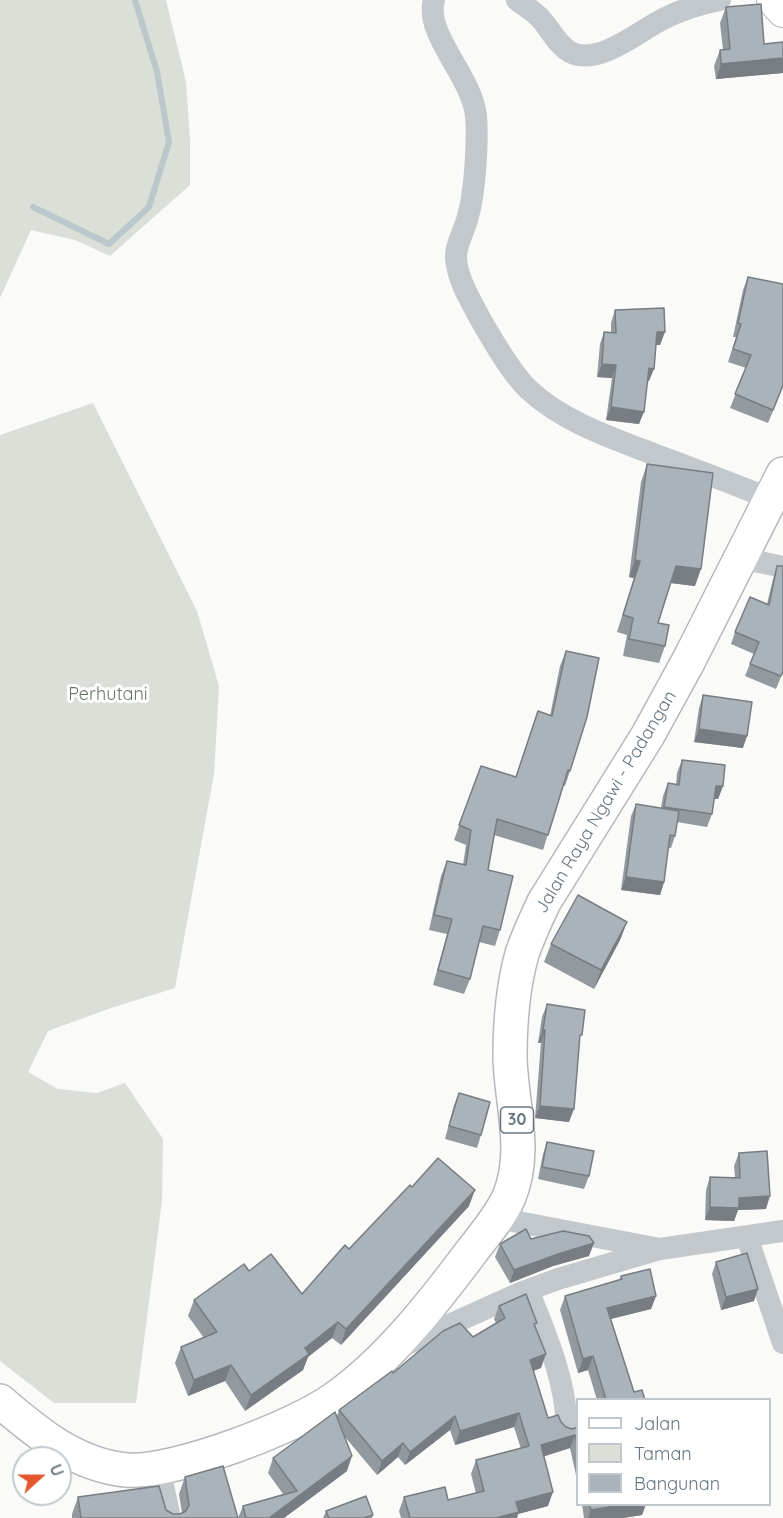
<!DOCTYPE html>
<style>
body{margin:0}
#map{position:relative;width:783px;height:1518px;overflow:hidden;background:#fafaf8;font-family:Quicksand,sans-serif}
canvas{display:block}
.legend{position:absolute;left:576px;top:1398px;width:195px;height:108px;box-sizing:border-box;background:#fff;border:2px solid #c1c8cd;margin:0;padding:8px 10px;list-style:none;font-size:18px;color:#657683}
.legend li{display:flex;align-items:center;gap:12px;height:30px}
.legend b{width:30px;border:2px solid #c1c8cd}
.north{position:absolute;left:12px;top:1446px;width:60px;height:60px;box-sizing:border-box;background:#fff;border:2px solid #c1c8cd;border-radius:50%;rotate:69deg;font-size:16px;font-weight:700;line-height:24px;text-align:center;color:#657683}
.north::after{content:'';display:block;margin:auto;width:21px;height:27px;background:#e4572e;clip-path:polygon(50% 0,100% 100%,50% 72%,0 100%)}
</style>
<div id="map">
<canvas width="783" height="1518"></canvas>
<ul class="legend">
<li><b style="height:8px;background:#fff"></b>Jalan</li>
<li><b style="height:16px;background:#dadfd7"></b>Taman</li>
<li><b style="height:16px;background:#aab3b9"></b>Bangunan</li>
</ul>
<div class="north">U</div>
</div>
<script>
const g = document.querySelector('canvas').getContext('2d');
g.lineJoin = 'round';
function paint(path, color) { g.fillStyle = color; g.fill(path, 'evenodd'); }
function stroke(path, color, width, dash) { g.strokeStyle = color; g.lineWidth = width; g.lineCap = dash ? 'butt' : 'round'; g.setLineDash(dash || []); g.stroke(path); }
function drawText(font, color, halo, rows, align = 'center') {
  g.font = font + ' Quicksand,sans-serif'; g.lineWidth = 6; g.setLineDash([]); g.textBaseline = 'middle'; g.strokeStyle = halo; g.fillStyle = color; for (const [text, x, y, turn = 0] of rows) {
    g.save(); g.translate(x, y); g.rotate((+turn || 0) * Math.PI / 180); g.textAlign = isNaN(turn) ? turn : align; if (halo) g.strokeText(text, 0, 0); g.fillText(text, 0, 0); g.restore();
  }
}
paint(new Path2D(`
 M0 0H166L186 82 190 140V185L110 256 75 240 31 230 0 298Z
 M93 403 197 611 219 686 214 774 175 988 111 1008 48 1031 28 1072 58 1089 97 1093 125 1083 163 1139 162 1201 136 1403H54L0 1361V435Z`), '#dadfd7');
stroke(new Path2D(`
 M33 207 109 244 149 207 169 142 157 72 135 0`), '#bbc7cb', 6);
const secondary = new Path2D(`
 M773 0 783 11`);
const highway = new Path2D(`
 M0 1401C37 1433 76 1465 126 1470 173 1474 295 1427 334 1399 387 1362 433 1303 472 1251 485 1234 500 1217 509 1197 528 1151 511 1104 510 1057 510 1024 513 986 522 954 528 936 536 919 544 902L648 735 689 660 783 474`);
stroke(secondary, '#b3babf', 34);
stroke(highway, '#b4b9bd', 36);
stroke(new Path2D(`
 M434 0C424 34 472 76 476 116 478 141 475 192 468 216 465 230 455 245 456 259 458 281 472 303 482 322 493 341 512 374 528 389 563 422 612 438 656 455 695 469 733 484 771 499
 M517 0C525 6 533 11 539 17 550 28 556 44 570 52 598 67 639 31 663 19 681 10 699 4 720 0
 M741 558 783 567
 M497 1218 660 1249 783 1231
 M747 1237 783 1343
 M528 1290C546 1335 566 1380 567 1429
 M398 1348 520 1293 558 1279 660 1249
 M159 1467 170 1518`), '#c3c8cc', 22);
stroke(secondary, '#fff', 32);
stroke(highway, '#fff', 33);
paint(new Path2D(`
 M726 7 764 44 783 42V73L716 79 714 66 720 50H723L720 23Z
 M748 277 783 387 768 423 730 408 746 368 728 362 736 337H733L743 290Z
 M615 310 660 345H656L649 381H648L639 424 606 420 612 378 597 377 600 344 604 332H611V323Z
 M647 464 695 586 671 583 658 623 665 646 659 663 623 656 627 635 617 632 634 578 629 577 641 482Z
 M777 566H783V672L776 689 745 676 754 654 731 644 735 632 767 604 773 579Z
 M566 651 570 771 565 786 563 785 543 850 494 835 488 870 500 930 495 946 479 942 470 979 464 994 433 985 447 934 429 930 441 876 447 861 463 865 466 845 454 840 481 766 516 777 538 711 550 716 560 666Z
 M703 695 743 748 694 742 699 708Z
 M682 760 723 786 718 799H714L712 814 707 827 677 822 675 836 671 848H668L664 882 660 895 621 890 631 816 636 804 661 808 663 796 668 783 676 784 677 773Z
 M627 922 620 940 594 989 544 962 551 944Z
 M547 1004 579 1041 569 1122 535 1118 541 1043H538L542 1017Z
 M459 1093 481 1135 477 1148 445 1139 454 1105Z
 M547 1142 589 1176 584 1189 538 1179 543 1154Z
 M739 1153 766 1209 738 1210 734 1221 705 1220 706 1190 710 1177H735L734 1166Z
 M412 1187 469 1206 341 1345 332 1338 308 1357 303 1370 245 1411 225 1381 188 1396 175 1363 181 1347 204 1338 188 1316 194 1300 249 1271 302 1294Z
 M531 1239 589 1256 553 1266 510 1283 495 1257 500 1244Z
 M716 1262 754 1301 721 1310 712 1274Z
 M621 1276 656 1296 651 1309 611 1319 634 1392 645 1400H597L588 1370 578 1373 560 1310 565 1296 619 1280Z
 M499 1306 535 1327 541 1368 533 1371 548 1418 561 1422 566 1427 572 1429 578 1427V1484L570 1448 544 1456 548 1506 518 1514 517 1518H401L399 1511 404 1497 448 1500 476 1493 471 1474 476 1460 521 1449 514 1427 455 1445 450 1430 405 1465 398 1457 377 1475 345 1437 347 1471 284 1518H238L243 1506 283 1494 268 1473 273 1458 337 1416 339 1410 393 1373 473 1337 496 1323 494 1319Z
 M185 1477 238 1518H72V1514L78 1497 166 1510 173 1514H180L182 1513 179 1494Z
 M582 1504H646L642 1515 623 1518H584Z
 M326 1511 373 1515 372 1518H323Z`), '#929a9f');
paint(new Path2D(`
 M783 58V73L716 79 721 64Z
 M657 332H665L660 345H652Z
 M602 364 616 365 612 378 597 377Z
 M649 368 654 369 649 381H645Z
 M611 407 644 412 639 424 606 420Z
 M635 560 640 561 634 578 629 577Z
 M676 566 701 569 695 586 670 583Z
 M699 729 747 736 743 748 694 742Z
 M716 786H723L718 799 712 798Z
 M626 877 664 882 660 895 621 890Z
 M627 922 620 940 594 989 601 970Z
 M543 1030H545L541 1043H538Z
 M540 1106 574 1109 569 1122 535 1118Z
 M475 1190 469 1206 341 1345 346 1329Z
 M770 1196 766 1209 738 1210 734 1221 705 1220 710 1207 739 1198Z
 M594 1243 589 1256 553 1266 510 1283 514 1270 558 1254Z
 M758 1289 754 1301 721 1310 726 1297Z
 M656 1296 651 1309 602 1321 607 1308Z
 M338 1322 332 1338 308 1357 303 1370 245 1411 251 1395 305 1348Z
 M546 1354 541 1368 525 1374 530 1360Z
 M593 1356 588 1370 578 1373 583 1359Z
 M231 1365 225 1381 188 1396 194 1380Z
 M519 1413 514 1427 455 1445 460 1431Z
 M455 1416 450 1430 405 1465 410 1452Z
 M575 1435 570 1448 536 1459 541 1445Z
 M403 1443 398 1457 377 1475 382 1461Z
 M352 1456 347 1471 284 1518H269Z
 M553 1492 548 1506 518 1514 517 1518H497L516 1502Z
 M627 1504H646L642 1515 623 1518H588L591 1510Z`), '#777d82');
const building = new Path2D(`
 M761 4 764 44 783 42V58L721 64 720 50 730 49 726 7Z
 M748 277 783 284V385L773 410 735 394 751 355 733 349 741 324 738 323Z
 M664 308 665 332H657L654 369 649 368 644 412 611 407 616 365 602 364 604 332 616 333 615 310Z
 M647 464 713 473 701 569 676 566 658 623 669 625 665 646 629 639 633 618 623 615 640 561 635 560Z
 M777 566H783V671L781 676 750 664 759 642 735 632 750 597 769 605Z
 M566 651 599 658 587 717 570 771 568 770 548 835 497 819 488 870 513 876 500 930 483 926 470 979 438 970 452 919 434 915 447 861 466 865 471 830 459 825 481 766 516 777 538 711 552 716Z
 M703 695 752 702 747 736 699 729Z
 M682 760 725 765 723 786H716L712 814 664 807 668 783 679 785Z
 M636 804 679 811 675 836 670 835 664 882 626 877Z
 M578 895 627 922 601 970 551 944Z
 M547 1004 585 1010 582 1035H580L574 1109 540 1106 545 1030H543Z
 M459 1093 490 1102 481 1135 449 1126Z
 M547 1142 594 1151 589 1176 542 1167Z
 M767 1151 770 1196 739 1198V1208L710 1207V1177L740 1178 739 1153Z
 M438 1158 475 1190 346 1329 338 1322 305 1348 309 1354 251 1395 231 1365 194 1380 181 1347 217 1332 194 1300 244 1264 249 1271 271 1254 302 1294 345 1245 349 1249 410 1185 412 1187Z
 M526 1229 531 1239 563 1231 589 1236 594 1243 558 1254 514 1270 500 1244Z
 M747 1253 758 1289 726 1297 716 1262Z
 M650 1269 656 1296 607 1308 634 1392 642 1390 645 1400H606L593 1356 583 1359 565 1296 622 1279 621 1276Z
 M526 1294 537 1323 534 1324 546 1354 530 1360 548 1418 558 1415 561 1422 566 1427 572 1429 578 1427V1446L575 1435 541 1445 553 1492 516 1502 519 1512 496 1518H410L404 1497 445 1487 448 1500 484 1491 476 1460 529 1446 519 1413 460 1431 455 1416 410 1452 403 1443 382 1461 339 1410 392 1371 393 1373 443 1331 460 1323 473 1337 505 1318 499 1306Z
 M335 1412 352 1456 269 1518H246L243 1506 297 1491 273 1458Z
 M223 1466 238 1518H81L78 1497 159 1486 166 1510 173 1514H180L186 1511 189 1505 185 1477Z
 M366 1496 373 1515 364 1518H329L326 1511Z
 M589 1504H627L591 1510Z`);
paint(building, '#aab3b9');
stroke(building, '#777d82', 1.5);
for (const [x, y, w] of [
 [517,1120,33]
]) { const box = new Path2D(); box.roundRect(x - w / 2, y - 13, w, 26, 4.5); g.fillStyle = '#fff'; g.fill(box); stroke(box, '#657683', 1.5); }
drawText('bold 16px', '#657683', null, [
 ["30",517,1120]
]);
drawText('18px', '#687a64', '#fff', [
 ["Perhutani",108,695]
]);
drawText('18px', '#657683', '#fff', [
 ["Jalan Raya Ngawi - Padangan",606,802,-59]
]);
</script>
